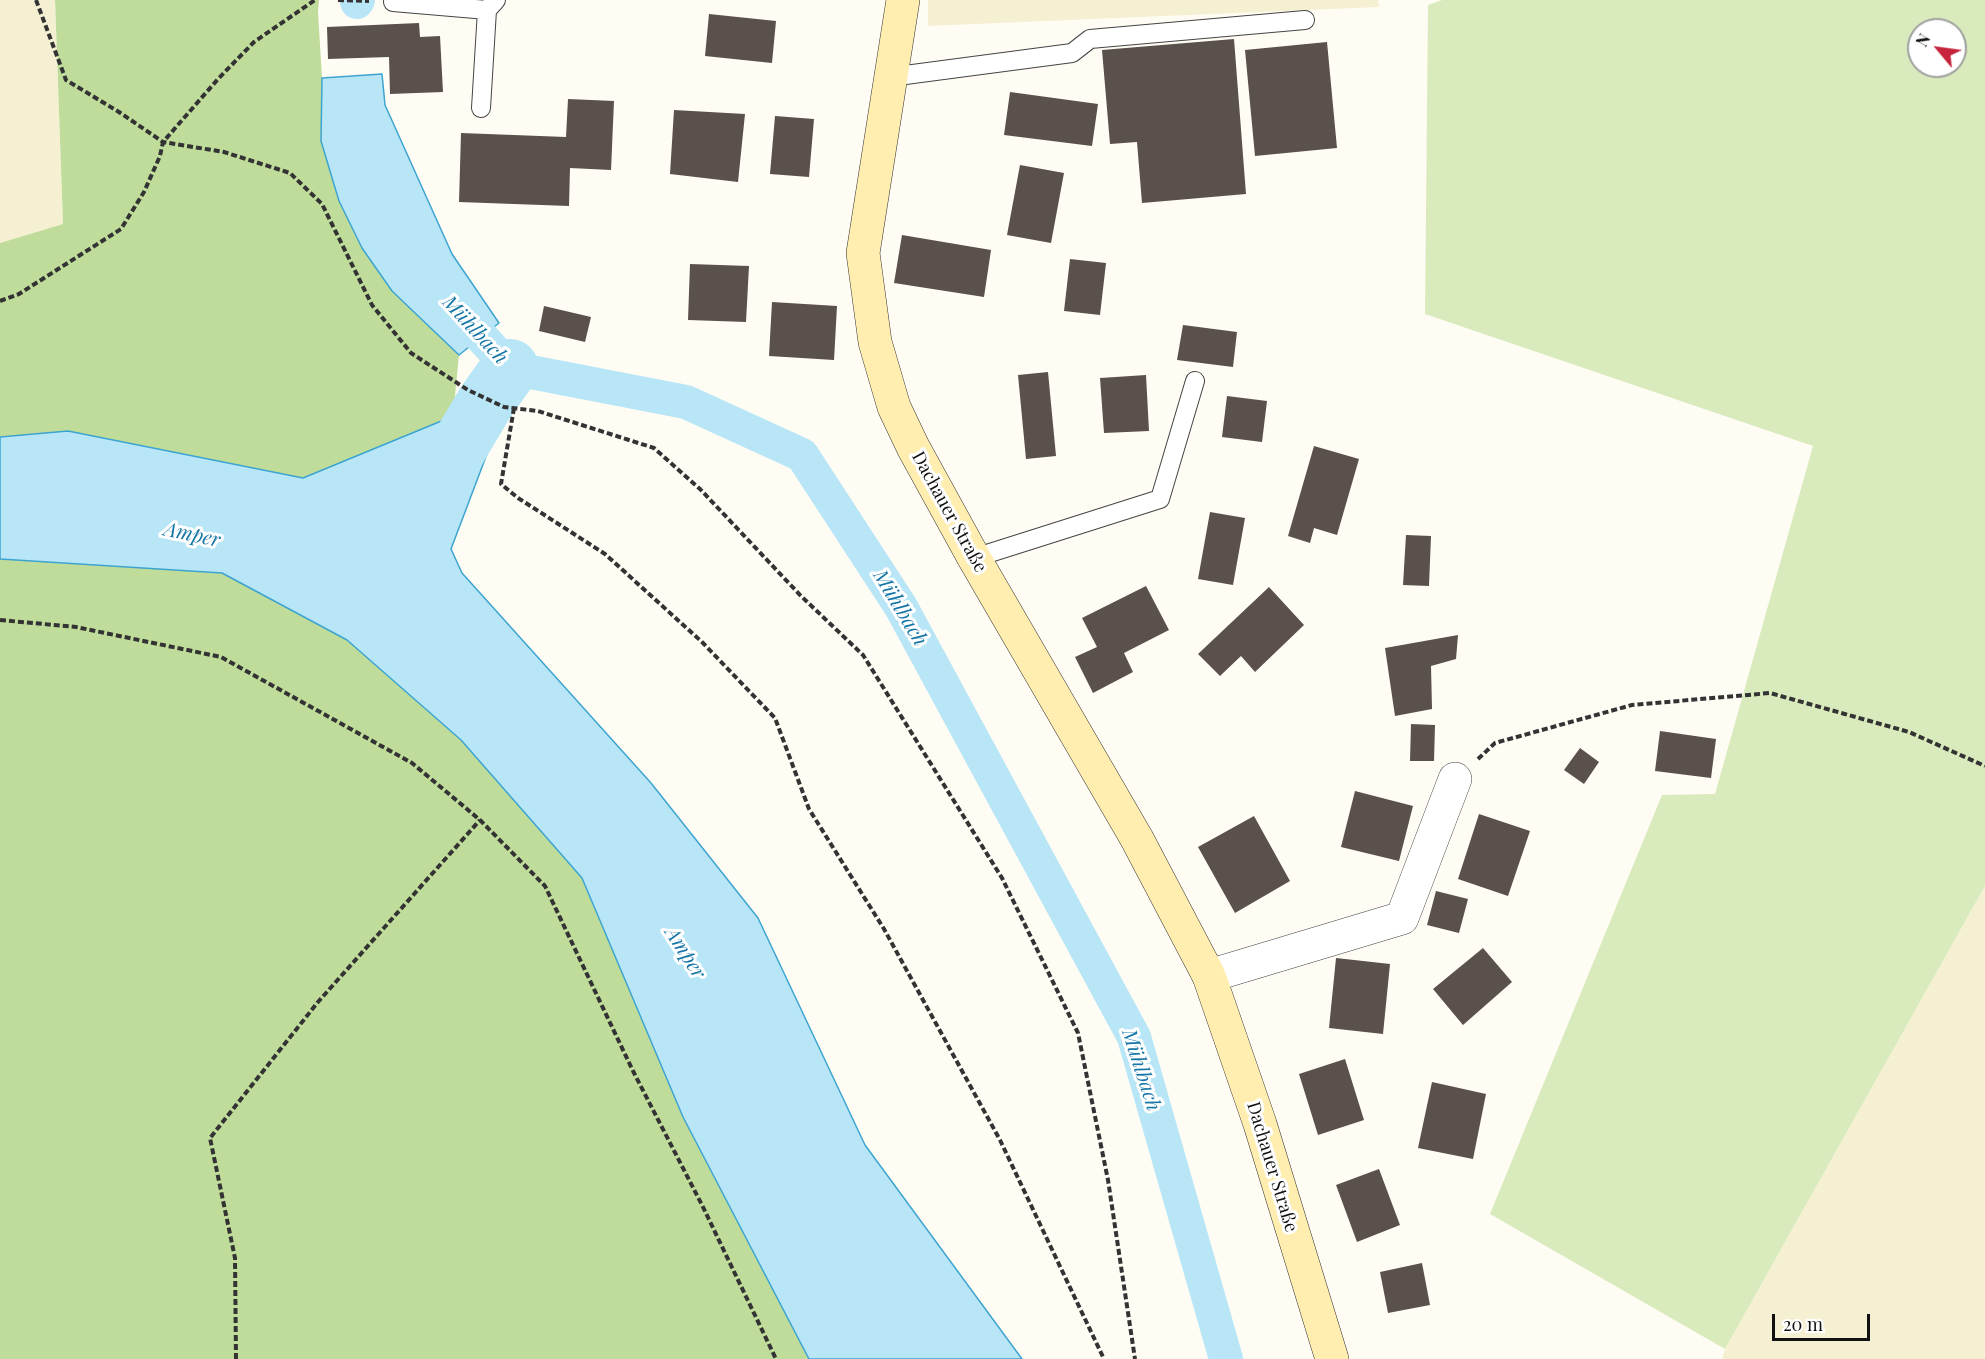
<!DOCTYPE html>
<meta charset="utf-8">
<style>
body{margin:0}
#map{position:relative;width:1985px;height:1359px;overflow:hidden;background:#fffcf4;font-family:"Playfair Display",serif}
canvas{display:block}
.north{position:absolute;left:1907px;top:18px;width:60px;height:60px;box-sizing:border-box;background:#fff;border:2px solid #a0a0a0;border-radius:50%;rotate:299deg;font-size:16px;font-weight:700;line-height:24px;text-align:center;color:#111}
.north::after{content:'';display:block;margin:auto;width:21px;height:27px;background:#c5243c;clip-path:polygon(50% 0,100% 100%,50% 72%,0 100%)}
.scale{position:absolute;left:1772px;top:1314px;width:98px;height:27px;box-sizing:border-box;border:3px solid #111;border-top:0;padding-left:8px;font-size:18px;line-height:21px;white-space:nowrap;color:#111;-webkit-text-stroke:4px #fff;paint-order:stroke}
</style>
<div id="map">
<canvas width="1985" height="1359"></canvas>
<div class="north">N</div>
<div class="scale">20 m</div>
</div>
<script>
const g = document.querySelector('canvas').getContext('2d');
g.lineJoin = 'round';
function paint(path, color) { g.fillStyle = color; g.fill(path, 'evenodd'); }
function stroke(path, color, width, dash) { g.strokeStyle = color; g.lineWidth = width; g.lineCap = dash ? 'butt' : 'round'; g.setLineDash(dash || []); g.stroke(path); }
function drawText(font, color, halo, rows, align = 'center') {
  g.font = font + ' "Playfair Display",serif'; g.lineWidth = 6; g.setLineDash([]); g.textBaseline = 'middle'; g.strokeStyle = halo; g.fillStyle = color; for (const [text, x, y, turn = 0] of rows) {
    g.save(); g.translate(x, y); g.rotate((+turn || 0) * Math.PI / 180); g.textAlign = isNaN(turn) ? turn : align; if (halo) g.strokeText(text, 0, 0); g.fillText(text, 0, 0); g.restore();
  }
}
paint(new Path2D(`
 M0 0H55L63 224 0 243Z
 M928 0H1378L1379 7 928 26Z
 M1985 886V1359H1722L1725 1349Z`), '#f6f0d3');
paint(new Path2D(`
 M1442 0H1985V886L1725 1349 1490 1214 1662 795 1715 794 1813 446 1425 314 1428 5ZM1919 30H1955V66H1919Z`), '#d9ebbc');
paint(new Path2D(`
 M55 0H319L318 12 322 78 321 141 362 248 392 291 459 355 453 416 303 478 68 431 0 437V243L63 224Z
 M0 559 222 573 347 640 461 740 582 878 683 1117 809 1359H0Z`), '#bfdc9b');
const water = new Path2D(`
 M382 74 385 105 452 254 499 323 459 355 392 291 362 248 339 201 321 141 322 78Z
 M485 403 490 446 451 549 462 573 651 783 758 918 865 1145 1022 1359H809L683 1117 582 878 461 740 347 640 222 573 0 559V437L68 431 303 478Z`);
paint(water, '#b8e6f7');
stroke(water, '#3da4d0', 1.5);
stroke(new Path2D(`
 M357 2 358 0
 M450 303 510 368 686 402 802 455 901 607 1134 1037 1226 1359`), '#b8e6f7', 34);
stroke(new Path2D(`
 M444 472 485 403 510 368`), '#b8e6f7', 58);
paint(new Path2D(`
 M709 14 776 21 772 63 705 56Z
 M419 23 420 37 440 36 443 92 390 94 389 57 328 59 327 27Z
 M1234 39 1246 194 1142 203 1137 142 1110 144 1102 50Z
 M1327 42 1337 148 1255 156 1245 50Z
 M1010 92 1098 104 1092 146 1004 135Z
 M568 99 614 101 611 170 570 168 569 206 459 202 461 133 566 137Z
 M674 110 745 114 738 182 670 174Z
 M775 116 814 119 809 177 770 174Z
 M1020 165 1064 173 1051 243 1007 235Z
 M902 235 991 250 984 297 894 283Z
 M1070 259 1106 263 1100 315 1064 311Z
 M690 264 749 266 746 322 688 320Z
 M772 302 837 306 834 360 769 356Z
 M544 306 591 317 585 342 539 331Z
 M1183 325 1237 332 1233 367 1177 360Z
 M1048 372 1056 456 1026 459 1018 375Z
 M1146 375 1149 431 1104 433 1100 378Z
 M1227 396 1267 401 1262 442 1222 437Z
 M1314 446 1359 459 1337 535 1314 528 1310 543 1288 536Z
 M1210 512 1245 518 1233 585 1198 579Z
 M1406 535 1431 536 1429 586 1403 585Z
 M1146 586 1169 630 1124 653 1133 672 1093 693 1075 657 1097 647 1082 618Z
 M1269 587 1304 625 1255 672 1241 656 1220 676 1198 654Z
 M1458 635 1456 659 1431 666 1432 709 1395 716 1385 648Z
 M1411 724 1435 725 1434 761H1410Z
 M1660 731 1716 739 1711 778 1655 771Z
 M1580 748 1599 762 1584 784 1564 770Z
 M1355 791 1413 806 1399 861 1341 847Z
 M1479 814 1530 831 1508 896 1458 879Z
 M1254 816 1290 881 1235 913 1198 847Z
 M1436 891 1468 899 1459 933 1427 925Z
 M1483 948 1512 982 1463 1025 1433 989Z
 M1336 958 1390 964 1383 1034 1329 1028Z
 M1345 1059 1364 1120 1318 1135 1299 1074Z
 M1432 1082 1486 1094 1473 1159 1418 1148Z
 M1379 1169 1400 1225 1357 1242 1336 1185Z
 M1422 1263 1430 1305 1388 1313 1380 1272Z`), '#5a504c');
const lane = new Path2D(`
 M393 2 487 10
 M890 77 1072 53 1090 39 1305 20
 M481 108 487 10 496 0
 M974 558 1160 499 1195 381`);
const street = new Path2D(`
 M1209 976 1402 918 1455 779`);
const secondary = new Path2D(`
 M903 0 863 253 875 342 894 407 913 447 974 558 1137 839 1209 976 1260 1124 1332 1359`);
stroke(lane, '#444', 20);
stroke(street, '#444', 34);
stroke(secondary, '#333', 34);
stroke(new Path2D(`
 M36 0 66 80 119 112 163 142 224 152 290 173 322 204 372 305 411 353 468 390 504 407 538 411 654 448 700 489 801 596 863 655 1002 878 1078 1033 1108 1180 1135 1359
 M338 0 369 1
 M0 301 19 294 121 229 144 192 160 156 163 142 218 79 254 42 315 0
 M514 408 501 484 518 498 605 554 702 642 775 718 809 809 884 929 1000 1140 1104 1359
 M0 620 76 627 221 657 412 763 480 820 545 886 633 1071 702 1205 776 1359
 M1478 759 1495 743 1632 705 1770 693 1909 732 1985 766
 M236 1359 235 1258 210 1138 318 1002 480 820`), '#333', 4, [6, 3]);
stroke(lane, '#fff', 18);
stroke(street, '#fff', 33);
stroke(secondary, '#ffeeaf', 33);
drawText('18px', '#111', '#fff', [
 ["Dachauer Straße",949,512,61],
 ["Dachauer Straße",1272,1167,73]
]);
drawText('italic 20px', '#1676a6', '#fff', [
 ["Mühlbach",475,330,47],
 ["Amper",192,535,12],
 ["Mühlbach",900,608,59],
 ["Amper",685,953,57],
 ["Mühlbach",1141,1070,72]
]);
</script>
